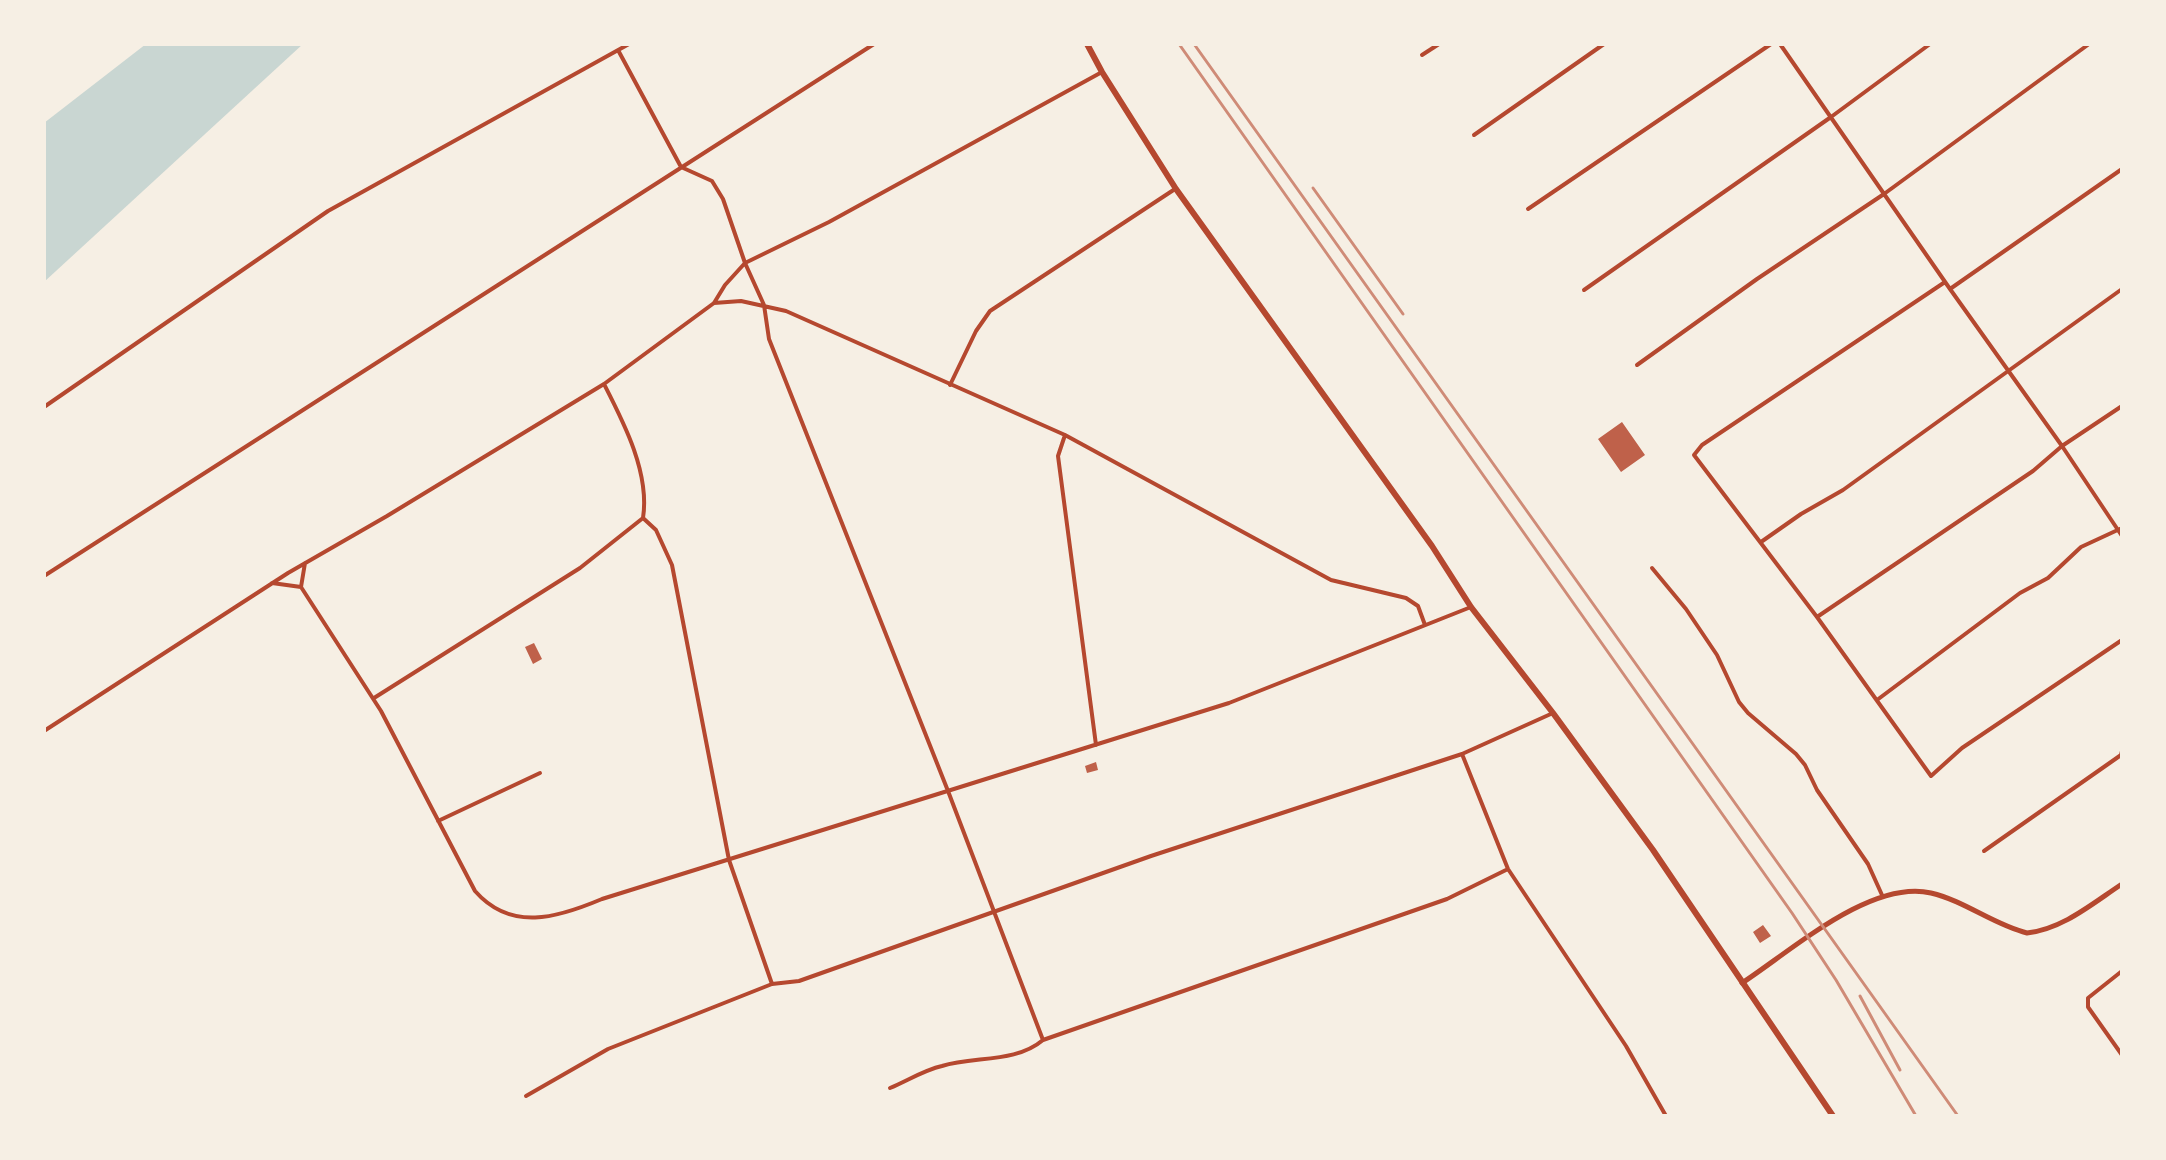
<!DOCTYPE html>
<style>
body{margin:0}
#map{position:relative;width:2166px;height:1160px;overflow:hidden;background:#f6efe4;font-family:"Nunito Sans",sans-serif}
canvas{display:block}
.frame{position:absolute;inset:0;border:46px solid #f6efe4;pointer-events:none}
</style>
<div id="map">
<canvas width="2166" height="1160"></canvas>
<div class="frame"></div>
</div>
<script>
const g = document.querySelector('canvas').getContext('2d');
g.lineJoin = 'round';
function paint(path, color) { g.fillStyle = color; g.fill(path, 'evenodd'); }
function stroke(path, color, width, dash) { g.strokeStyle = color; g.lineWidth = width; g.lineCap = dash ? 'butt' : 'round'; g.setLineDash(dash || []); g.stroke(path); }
paint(new Path2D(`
 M146 44H303L44 282V123Z`), '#c9d6d2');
paint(new Path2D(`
 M1622 422 1645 455 1621 472 1598 439Z
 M534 643 542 659 533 664 525 647Z
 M1096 762 1098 770 1087 773 1085 766Z
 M1763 925 1771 936 1760 943 1753 932Z`), '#bf614a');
stroke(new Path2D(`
 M1780 44 1950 289 2062 446 2122 536
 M618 50 681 167 712 181 723 199 745 263 764 305 769 339 948 791 1043 1040
 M1422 55 1439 44
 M1474 135 1604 44
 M1528 209 1771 44
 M1945 282 1702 445 1694 455 1817 617 1931 776 1962 748 2122 640
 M1950 289 2122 169
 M1584 290 1831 117 1930 44
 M714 303 741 301 786 311 1065 435 1331 580 1406 598 1418 606 1425 625
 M1637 365 1757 279 1884 194 2089 44
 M604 384C624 423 650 473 643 518L656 530 672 565 729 860 772 984
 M950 385 976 331 990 311 1175 189
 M44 407 328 211 629 44
 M1065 435 1058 456 1096 745
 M1761 542 1801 514 1843 490 2122 289
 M1652 568 1686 609 1717 655 1739 702 1748 713 1796 754 1805 765 1817 790 1868 864 1882 895
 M44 576 874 44
 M272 583 301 587 381 711 475 891C511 932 557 918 602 899L1229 703 1471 607
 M301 587 305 563
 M1817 617 2033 471 2062 446 2122 406
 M374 698 580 568 643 518
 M1877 700 2020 593 2048 578 2081 547 2122 528
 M44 731 288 573 387 516 604 384 714 303 725 285 745 263 829 222 1102 72
 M1462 754 1508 869 1626 1046 1666 1116
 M438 821 540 773
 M1984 851 2121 755 2122 751
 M2122 971 2088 998V1007L2122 1055
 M890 1088C907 1081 924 1070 942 1066 975 1056 1016 1063 1043 1040L1447 899 1508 869
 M526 1096 608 1049 772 984 799 981 1151 856 1462 754 1553 713`), '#b5482f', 4);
stroke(new Path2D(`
 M1742 983C1791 951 1871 879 1931 893 1965 901 1994 925 2027 933 2063 929 2093 903 2122 884`), '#b5482f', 5);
stroke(new Path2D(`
 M1087 44 1102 72 1176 189 1432 546 1471 607 1553 713 1653 850 1833 1116`), '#b5482f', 6);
stroke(new Path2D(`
 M1179 44 1792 913 1836 980 1916 1116
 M1194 44 1958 1116
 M1313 188 1403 314
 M1860 996 1900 1070`), '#cf8b77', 3);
</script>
